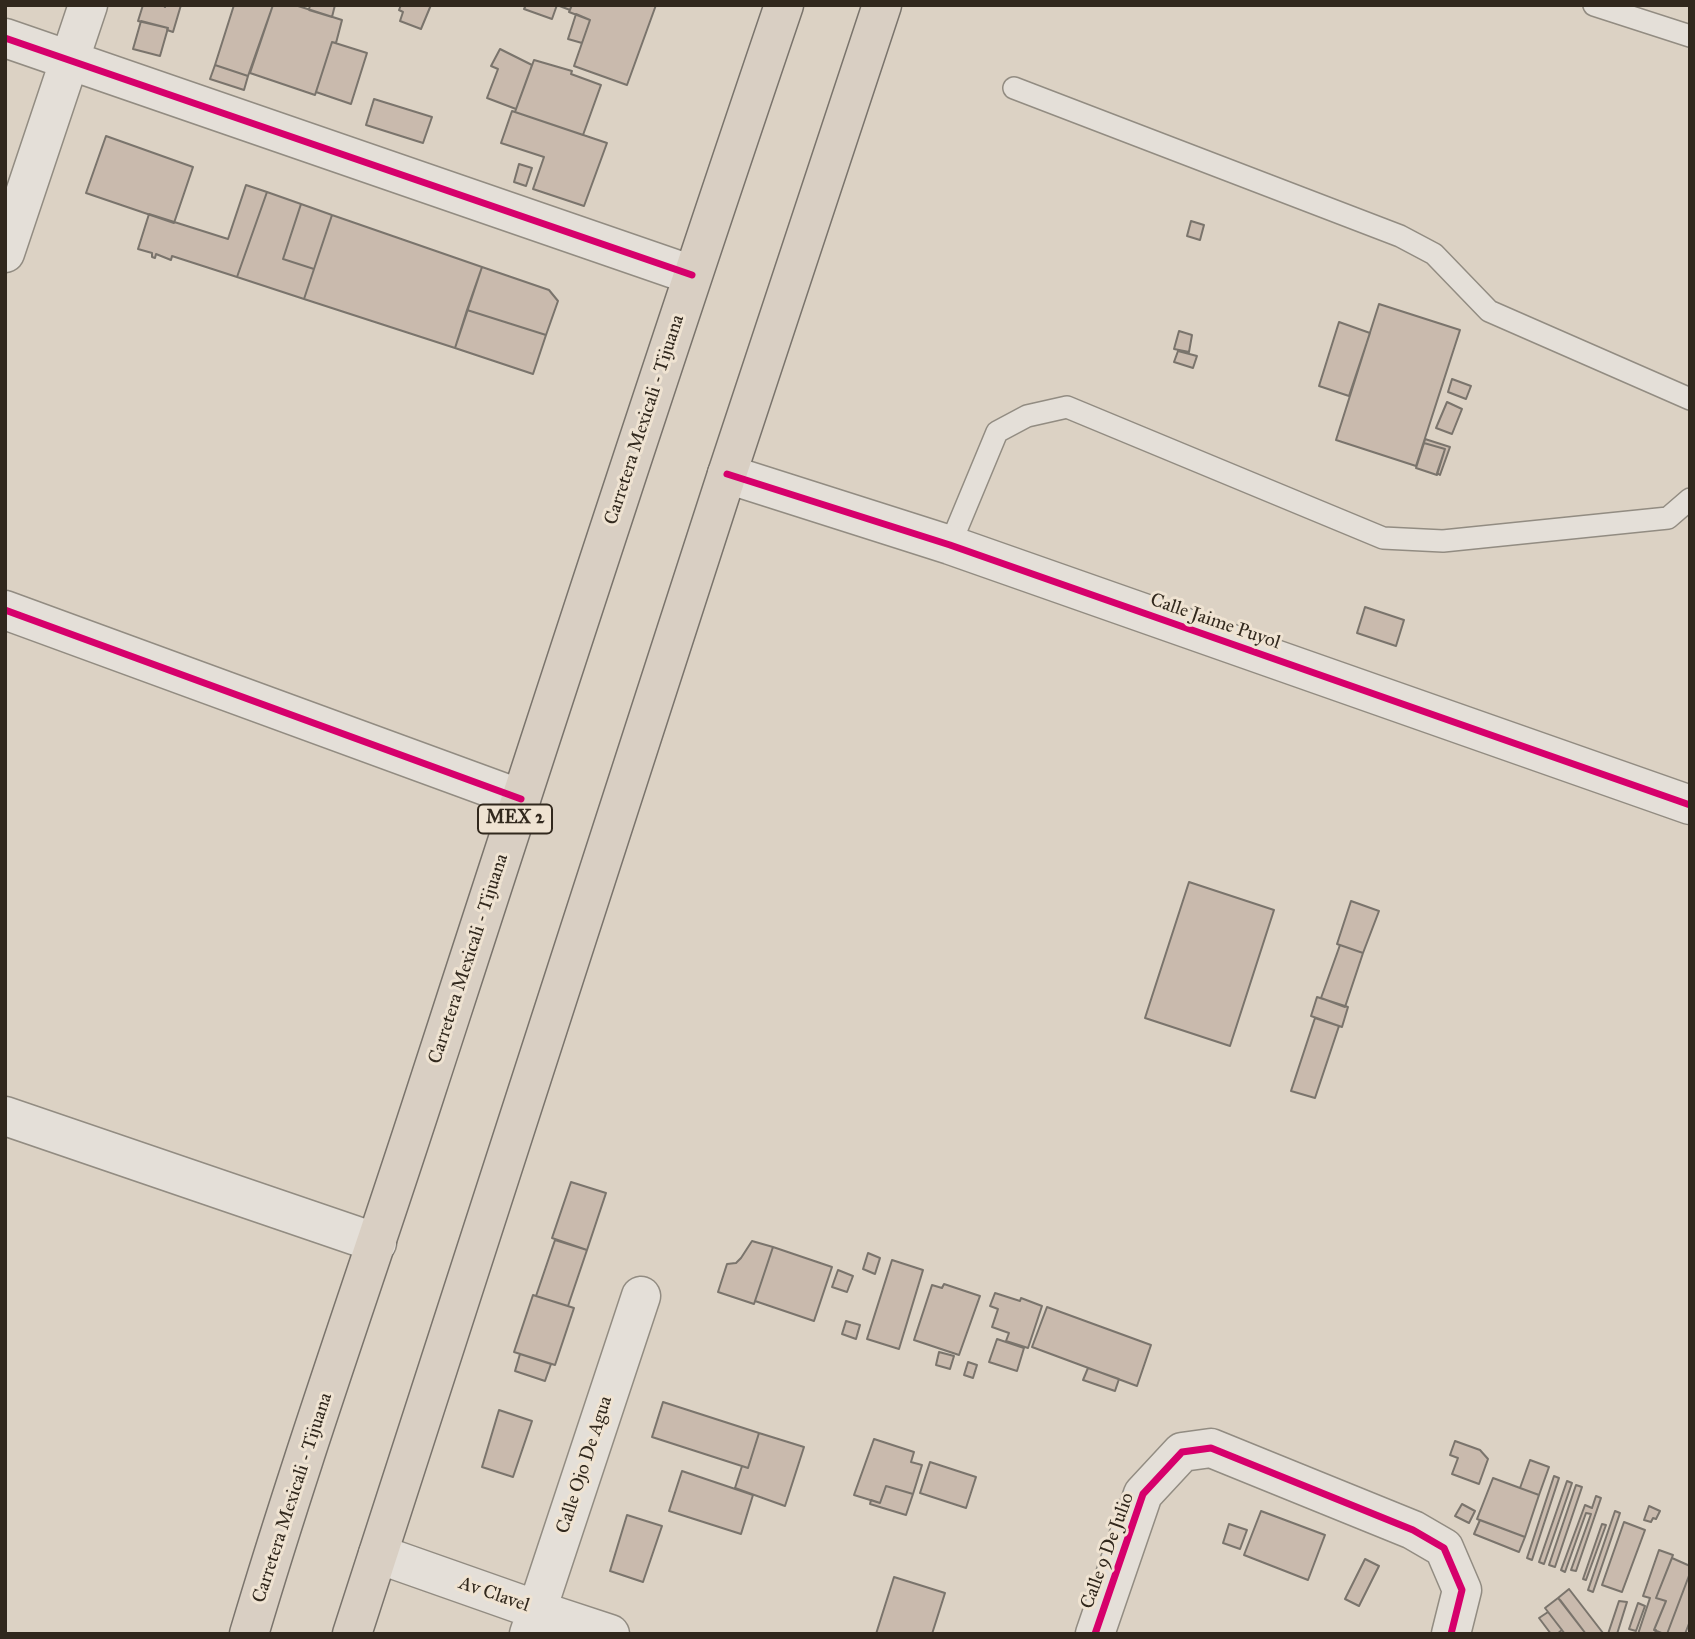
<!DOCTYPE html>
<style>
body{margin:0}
#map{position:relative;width:1695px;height:1639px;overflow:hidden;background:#dcd2c4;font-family:"IM FELL Great Primer",serif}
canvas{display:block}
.frame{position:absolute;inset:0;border:7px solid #31281d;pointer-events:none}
</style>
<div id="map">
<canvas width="1695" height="1639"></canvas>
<div class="frame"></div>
</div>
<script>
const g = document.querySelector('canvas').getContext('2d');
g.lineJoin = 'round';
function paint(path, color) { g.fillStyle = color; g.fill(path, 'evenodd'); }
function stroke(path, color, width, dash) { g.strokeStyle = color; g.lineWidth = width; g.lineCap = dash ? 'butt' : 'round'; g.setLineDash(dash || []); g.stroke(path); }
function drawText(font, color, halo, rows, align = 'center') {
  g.font = font + ' "IM FELL Great Primer",serif'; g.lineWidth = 6; g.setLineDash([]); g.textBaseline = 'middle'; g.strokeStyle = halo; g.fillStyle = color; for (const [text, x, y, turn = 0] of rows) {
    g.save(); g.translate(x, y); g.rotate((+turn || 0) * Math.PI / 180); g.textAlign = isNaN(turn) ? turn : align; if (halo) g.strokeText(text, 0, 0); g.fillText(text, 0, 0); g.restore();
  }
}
const building = new Path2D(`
 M143 5H163L165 7 166 5H181L173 32 167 30 168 28 138 21Z
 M234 5H273L248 76 215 65Z
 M273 5H295L342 20 336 43 332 42 315 95 250 73Z
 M310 5H335L332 17 309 10Z
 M401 5H431L421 29 400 21 403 12 399 10Z
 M526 5H572L570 10 557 5 552 19 524 9Z
 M572 5H656L627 85 574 66 590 20 569 12Z
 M576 14 590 20 582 43 568 39Z
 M141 21 168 28 160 56 133 49Z
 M332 42 367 53 351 104 316 92Z
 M500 49 532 65 516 109 487 98 498 69 491 66Z
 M534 60 572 71 571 74 601 85 583 135 515 112Z
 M215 65 248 76 244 90 210 79Z
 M374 99 432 117 423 143 366 125Z
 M512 111 607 143 584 206 533 189 544 157 501 143Z
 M106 136 193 167 174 223 86 193Z
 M519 164 532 168 526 186 514 182Z
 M246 185 267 192 237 277 172 256 171 260 156 254 155 258 152 257V253L138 249 149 214 228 239Z
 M267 192 301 204 283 259 314 269 304 299 237 277Z
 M301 204 332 215 314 269 283 259Z
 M332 215 482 267 455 348 304 299Z
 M1191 221 1204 225 1200 240 1187 236Z
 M482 267 549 290 558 301 546 335 467 310Z
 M1379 304 1460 330 1416 466 1336 440Z
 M467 310 546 335 533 374 455 348Z
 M1339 322 1370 333 1349 396 1319 386Z
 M1179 331 1192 335 1189 352 1174 349Z
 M1178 351 1197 356 1193 368 1174 362Z
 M1452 379 1471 386 1466 399 1448 392Z
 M1447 402 1462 409 1452 434 1436 428Z
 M1425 439 1450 447 1440 475 1437 473 1445 449 1424 443Z
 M1424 443 1445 449 1437 475 1416 468Z
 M1365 607 1404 620 1396 646 1357 633Z
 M1189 882 1274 910 1230 1046 1145 1018Z
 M1351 901 1379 911 1363 953 1337 944Z
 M1340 945 1363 953 1345 1007 1321 998Z
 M1317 997 1348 1007 1342 1027 1311 1016Z
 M1315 1018 1339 1026 1315 1098 1291 1091Z
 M571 1182 606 1193 587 1250 552 1238Z
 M555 1240 587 1250 568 1306 536 1296Z
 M752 1241 773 1247 754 1304 718 1292 727 1264 736 1263 741 1258Z
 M773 1247 832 1267 814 1321 755 1301Z
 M868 1253 880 1258 875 1274 863 1269Z
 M892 1260 923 1270 899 1349 867 1339Z
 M838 1270 853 1276 847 1292 832 1287Z
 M944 1284 980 1296 959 1355 914 1340 932 1285 942 1288Z
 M995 1293 1020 1301 1021 1298 1042 1306 1028 1348 1006 1341 1009 1333 992 1327 998 1309 990 1306Z
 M533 1295 574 1308 555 1365 514 1352Z
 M1047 1307 1151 1345 1137 1386 1032 1347Z
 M846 1321 860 1325 856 1339 842 1334Z
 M997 1339 1024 1348 1017 1371 989 1362Z
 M939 1352 954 1356 950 1369 936 1365Z
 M520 1354 551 1364 545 1381 515 1371Z
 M968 1362 977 1365 973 1378 964 1375Z
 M1088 1368 1119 1379 1115 1391 1083 1380Z
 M663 1402 759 1433 748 1468 652 1437Z
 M499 1410 532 1421 513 1477 482 1467Z
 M759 1433 804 1447 785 1506 735 1488 742 1466 748 1468Z
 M874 1439 914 1452 911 1462 922 1465 913 1494 886 1486 880 1503 854 1495Z
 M1455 1441 1480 1450 1488 1459 1479 1484 1452 1474 1458 1458 1450 1455Z
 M1530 1460 1549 1467 1539 1495 1520 1488Z
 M930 1462 976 1477 966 1508 920 1493Z
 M682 1471 753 1495 741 1534 669 1511Z
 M1554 1476 1559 1478 1532 1560 1527 1558Z
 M1493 1478 1539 1495 1525 1537 1477 1519Z
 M1567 1481 1572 1483 1544 1564 1539 1562Z
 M1576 1485 1582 1487 1555 1567 1549 1565Z
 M886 1486 913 1494 906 1515 870 1504 871 1500 880 1503Z
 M1596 1496 1601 1498 1576 1571 1571 1570 1591 1514 1586 1513 1565 1572 1561 1570 1585 1505 1592 1508Z
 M1462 1504 1475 1511 1469 1523 1455 1516Z
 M1649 1506 1660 1511 1656 1519 1653 1518 1651 1522 1644 1520Z
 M1261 1511 1325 1535 1308 1580 1244 1555Z
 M1615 1511 1620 1513 1593 1592 1588 1590Z
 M627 1515 662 1526 643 1582 610 1571Z
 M1480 1520 1525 1537 1519 1552 1474 1534Z
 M1624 1522 1645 1530 1622 1592 1602 1585Z
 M1229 1524 1247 1530 1240 1549 1223 1543Z
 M1602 1524 1606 1525 1586 1580 1583 1579Z
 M1659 1550 1673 1555 1656 1598 1666 1601 1654 1630H1656L1655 1634H1638L1650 1598 1643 1596Z
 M1672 1558 1690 1566V1573L1667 1634H1664L1654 1630 1666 1601 1656 1598Z
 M1365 1559 1379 1566 1359 1606 1345 1599Z
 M1690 1573V1621L1685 1634H1667Z
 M894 1577 945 1593 932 1634H876Z
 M1569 1589 1603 1633 1602 1634H1586L1558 1598Z
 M1558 1598 1561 1601 1586 1634H1565L1545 1608Z
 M1619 1601 1627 1602 1617 1634H1608Z
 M1638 1603 1645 1606 1636 1631 1629 1629Z
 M1548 1612 1562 1630 1557 1634H1551L1539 1618Z`);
paint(building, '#c9baad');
stroke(building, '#7a746c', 2);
const service = new Path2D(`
 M1594 5 1690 36
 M1014 88 1400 236 1434 254 1489 311 1690 399
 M950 545 997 432 1027 416 1067 407 1383 538 1443 541 1668 518 1690 499`);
const minor = new Path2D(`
 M5 38 692 275
 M5 253 88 5
 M727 474 950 545 1690 805
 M5 610 521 799
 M5 1116 377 1243
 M378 1554 537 1610 610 1634
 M529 1634 641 1296
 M1095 1634 1143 1494 1182 1452 1211 1448 1413 1530 1444 1548 1462 1590 1451 1634`);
const primary = new Path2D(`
 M249 1634C304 1449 369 1268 428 1085 545 725 662 364 784 5
 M352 1634 727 474 882 5`);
stroke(service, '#928c82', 24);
stroke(minor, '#928c82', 41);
stroke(primary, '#7a746c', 41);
stroke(service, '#e4dfd8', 21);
stroke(minor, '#e4dfd8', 38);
stroke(primary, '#d9cfc3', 38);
stroke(new Path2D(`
 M5 38 692 275
 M727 474 950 545 1690 805
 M5 610 521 799
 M1095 1634 1143 1494 1182 1452 1211 1448 1413 1530 1444 1548 1462 1590 1451 1634`), '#d6006c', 7);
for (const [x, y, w] of [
 [515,819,74]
]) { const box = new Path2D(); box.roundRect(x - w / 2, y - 14.5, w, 29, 5); g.fillStyle = '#efe3d2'; g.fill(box); stroke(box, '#31281d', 2); }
drawText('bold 18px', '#31281d', null, [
 ["MEX 2",515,819]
]);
drawText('19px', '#31281d', '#efe3d2', [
 ["Carretera Mexicali - Tijuana",645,420,-72],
 ["Calle Jaime Puyol",1215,622,19],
 ["Carretera Mexicali - Tijuana",469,959,-72],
 ["Calle Ojo De Agua",585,1465,-72],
 ["Carretera Mexicali - Tijuana",293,1498,-72],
 ["Calle 9 De Julio",1108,1551,-70],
 ["Av Clavel",494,1595,19]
]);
</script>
